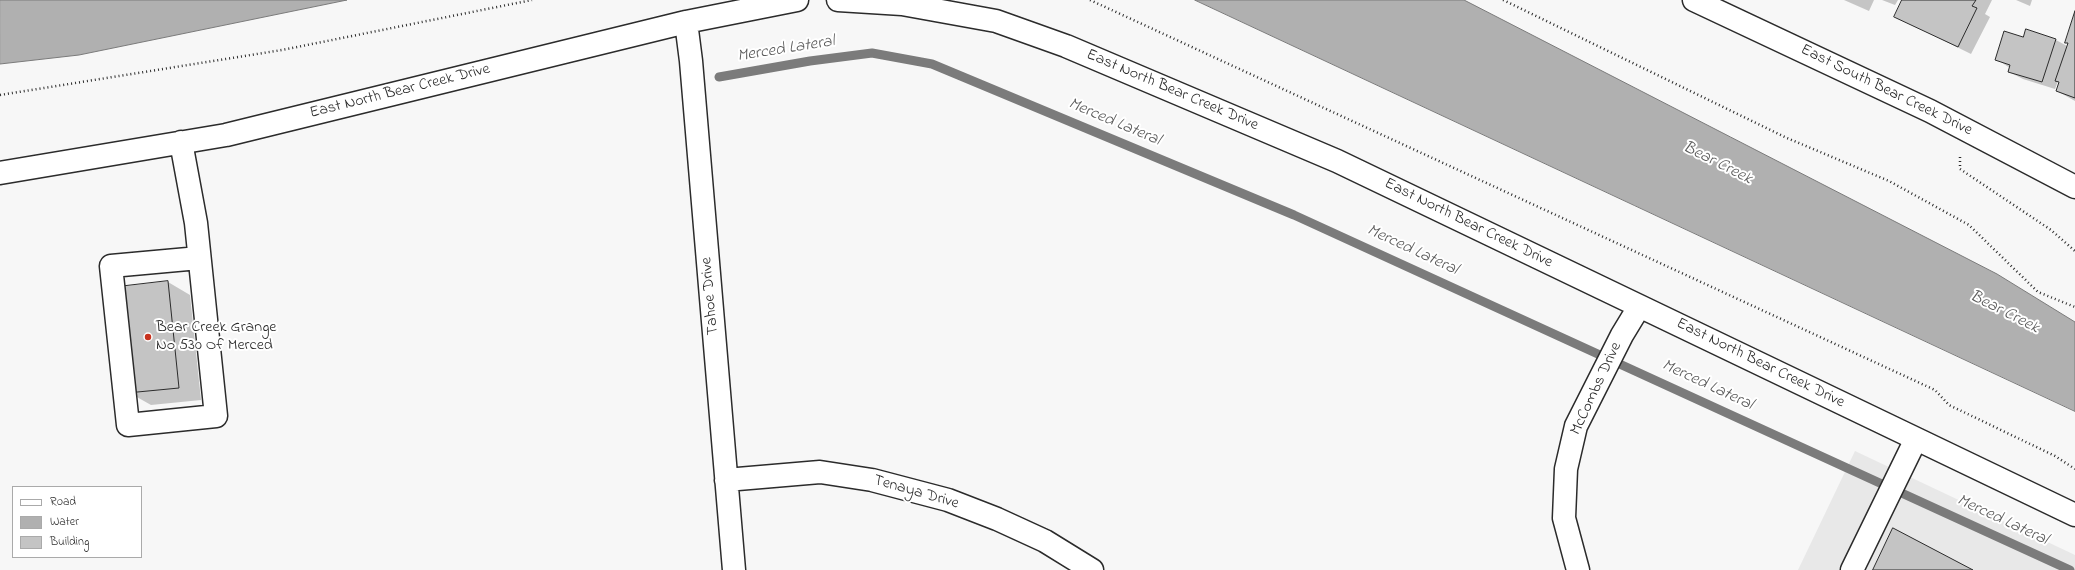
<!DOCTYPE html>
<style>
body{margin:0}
#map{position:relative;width:2075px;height:570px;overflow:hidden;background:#f7f7f7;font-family:"Indie Flower",sans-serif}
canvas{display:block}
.legend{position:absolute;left:12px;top:486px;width:130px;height:72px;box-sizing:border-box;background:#fff;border:1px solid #aaa;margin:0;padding:5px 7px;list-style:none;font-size:12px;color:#2b2b2b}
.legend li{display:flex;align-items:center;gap:8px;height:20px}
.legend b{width:20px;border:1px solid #aaa}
</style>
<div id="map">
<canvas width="2075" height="570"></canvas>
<ul class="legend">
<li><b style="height:5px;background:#fff"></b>Road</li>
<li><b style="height:11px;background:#b0b0b0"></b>Water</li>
<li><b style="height:11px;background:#c4c4c4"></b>Building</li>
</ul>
</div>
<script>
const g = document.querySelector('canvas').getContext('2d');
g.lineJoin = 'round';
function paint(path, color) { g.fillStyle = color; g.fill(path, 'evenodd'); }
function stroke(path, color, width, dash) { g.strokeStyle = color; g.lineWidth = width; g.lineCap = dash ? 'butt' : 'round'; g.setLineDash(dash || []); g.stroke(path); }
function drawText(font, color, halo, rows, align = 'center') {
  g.font = font + ' "Indie Flower",sans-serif'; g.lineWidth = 4; g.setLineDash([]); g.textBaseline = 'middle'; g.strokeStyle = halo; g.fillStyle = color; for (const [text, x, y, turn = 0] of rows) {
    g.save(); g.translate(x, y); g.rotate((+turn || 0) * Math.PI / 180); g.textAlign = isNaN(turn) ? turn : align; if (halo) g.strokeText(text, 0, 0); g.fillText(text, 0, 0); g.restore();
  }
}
paint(new Path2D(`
 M1855 451 2075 555V570H1798Z`), '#e8e8e8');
const water = new Path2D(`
 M0 0H347L79 55 0 64Z
 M1195 0H1464L1997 274 2075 322V411Z`);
paint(water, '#b0b0b0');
stroke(water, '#7b7b7b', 1);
paint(new Path2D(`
 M1844 0H1874L1869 11Z
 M1882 0H1898L1895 5Z
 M1903 0H1992L1985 14 1990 17 1971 54 1896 17Z
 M2016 0H2032L2030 6Z
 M2075 14V101L2057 91 2060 82 2058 81 2055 89 2023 79 2009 72 2010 68 1996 59 2024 38 2026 30 2056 40 2067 46 2068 44 2066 42Z
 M168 282 190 295 201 400 151 405 128 392Z`), '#0003');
stroke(new Path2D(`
 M719 77 810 61 872 53 932 64 1294 215 2070 570`), '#7b7b7b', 9);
const building = new Path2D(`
 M1902 0H1976L1972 6 1977 8 1958 47 1894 17Z
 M2075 11V98L2056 91 2059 82 2055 81 2068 43H2065Z
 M2026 29 2056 39 2042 82 2008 72 2010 65 1995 60 2004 31 2023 37Z
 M168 281 179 388 127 393 117 287Z
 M1893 528 1973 570H1873Z`);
paint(building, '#c4c4c4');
stroke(building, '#2b2b2b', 1);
const minor = new Path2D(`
 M838 0 902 4 996 21 1066 46 1337 161 2075 515
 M1694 0 1930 111 2075 187
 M686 22 691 61 734 570
 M181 142 196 223 216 416 128 425 111 266 199 258
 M0 173 226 135 686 22 797 0
 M726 480 820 472 872 480 948 500 997 519 1045 541 1092 570
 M1578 570 1564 518 1566 469 1576 426 1622 335 1639 307
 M1852 570 1916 439`);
stroke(minor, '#2b2b2b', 25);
stroke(new Path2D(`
 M1090 0 1935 390 1949 405 2055 456 2075 469
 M1503 0 1787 138 1889 181 1969 225 2038 292 2075 307
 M0 95 282 50 532 0
 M1960 157V169L2051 230 2075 251`), '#2b2b2b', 2.5, [1, 3]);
stroke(minor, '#fff', 22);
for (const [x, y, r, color] of [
 [148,337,4,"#c8321e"]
]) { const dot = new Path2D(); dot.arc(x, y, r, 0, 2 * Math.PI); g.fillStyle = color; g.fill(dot); stroke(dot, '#fff', 1.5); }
drawText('16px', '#2b2b2b', '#fff', [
 ["East North Bear Creek Drive",1172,91,23],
 ["East South Bear Creek Drive",1886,91,26],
 ["East North Bear Creek Drive",400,92,-14],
 ["East North Bear Creek Drive",1468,224,26],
 ["Tahoe Drive",711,296,-95],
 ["East North Bear Creek Drive",1760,364,26],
 ["McCombs Drive",1597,389,-65],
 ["Tenaya Drive",916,493,16]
]);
drawText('16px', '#2b2b2b', '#fff', [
 ["Bear Creek Grange",156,328],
 ["No 530 Of Merced",156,346]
], 'left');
drawText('italic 17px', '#5a5a5a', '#fff', [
 ["Merced Lateral",786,50,-9],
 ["Merced Lateral",1114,123,23],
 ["Bear Creek",1717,164,27],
 ["Merced Lateral",1412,251,25],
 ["Bear Creek",2004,313,27],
 ["Merced Lateral",1707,386,25],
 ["Merced Lateral",2002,521,25]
]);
</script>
